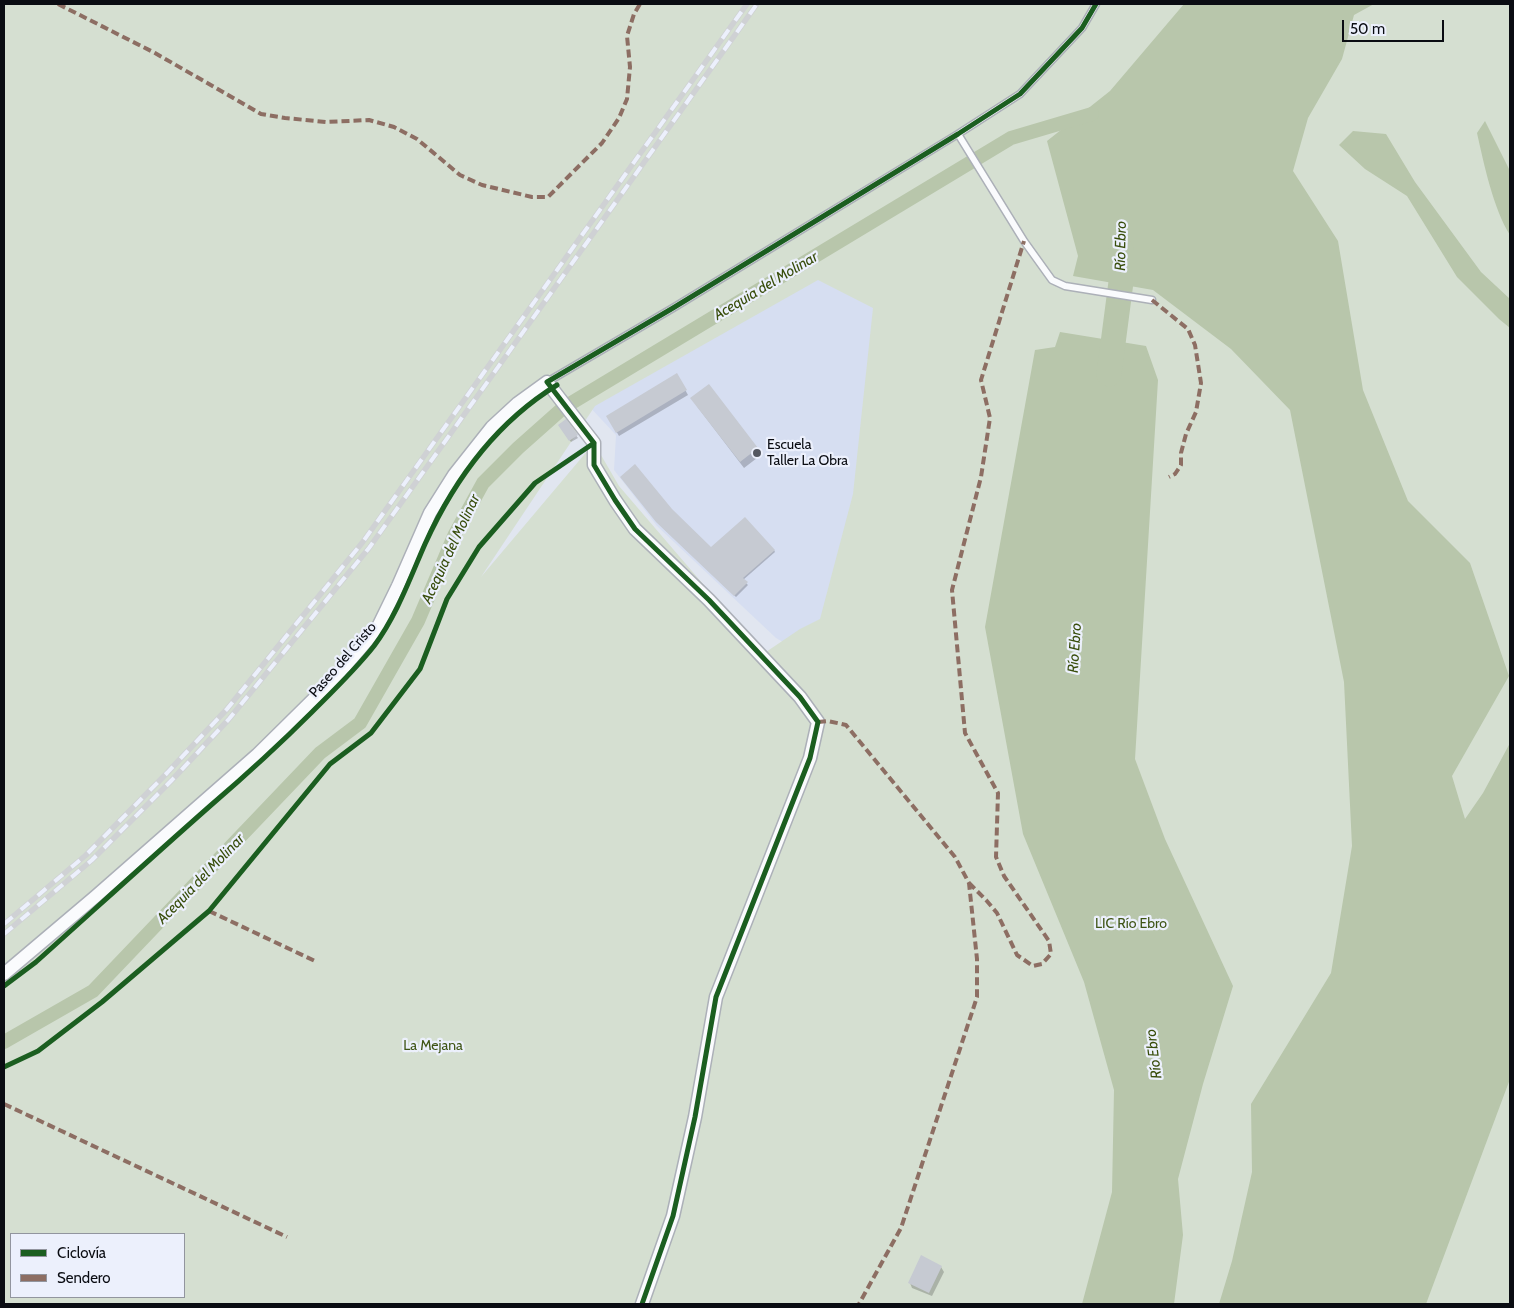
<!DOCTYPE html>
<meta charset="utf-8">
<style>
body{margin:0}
#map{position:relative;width:1514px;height:1308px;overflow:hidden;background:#e1e6f0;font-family:Cabin,sans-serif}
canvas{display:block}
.frame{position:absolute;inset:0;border:5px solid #0a0c12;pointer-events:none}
.legend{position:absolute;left:10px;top:1233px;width:175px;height:65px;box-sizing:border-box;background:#ecf0fc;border:1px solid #92959e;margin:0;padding:6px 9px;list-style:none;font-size:15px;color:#0a0c12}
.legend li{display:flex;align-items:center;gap:10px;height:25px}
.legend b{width:25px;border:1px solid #92959e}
.scale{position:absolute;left:1342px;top:20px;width:102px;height:22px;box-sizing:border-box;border:2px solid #0a0c12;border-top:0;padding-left:6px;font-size:15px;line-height:18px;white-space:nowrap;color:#0a0c12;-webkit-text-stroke:4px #ecf0fc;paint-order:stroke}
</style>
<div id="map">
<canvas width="1514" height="1308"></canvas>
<div class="frame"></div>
<ul class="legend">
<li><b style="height:6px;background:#1b5e20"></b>Ciclovía</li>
<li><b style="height:6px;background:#8d6e63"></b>Sendero</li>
</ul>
<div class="scale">50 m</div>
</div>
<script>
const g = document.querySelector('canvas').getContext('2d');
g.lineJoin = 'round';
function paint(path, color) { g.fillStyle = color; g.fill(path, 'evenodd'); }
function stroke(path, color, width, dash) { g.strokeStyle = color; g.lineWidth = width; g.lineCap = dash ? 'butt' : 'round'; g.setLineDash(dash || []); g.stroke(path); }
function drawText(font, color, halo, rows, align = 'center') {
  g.font = font + ' Cabin,sans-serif'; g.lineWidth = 4.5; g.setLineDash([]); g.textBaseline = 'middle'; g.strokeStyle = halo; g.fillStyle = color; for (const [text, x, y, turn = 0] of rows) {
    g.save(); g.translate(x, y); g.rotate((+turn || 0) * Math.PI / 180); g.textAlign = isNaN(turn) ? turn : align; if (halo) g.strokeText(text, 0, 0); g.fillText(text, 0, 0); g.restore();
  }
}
paint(new Path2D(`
 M872 209 909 253 876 576 799 651 776 638 657 526 614 470 616 435 571 387Z`), '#d6def1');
paint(new Path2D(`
 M4 4H1510V1304H4ZM818 280 873 308 853 494 820 619 800 629 763 654 619 486 594 443 481 577 595 406ZM11 1234H184V1297H11Z`), '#d5dfd1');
paint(new Path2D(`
 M1184 4H1374L1354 15 1342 59 1308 118 1293 171 1338 241 1363 390 1408 501 1470 563 1509 676 1452 776 1465 819 1483 793 1510 743V1079L1426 1304H1219L1232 1261 1252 1172 1251 1104 1331 973 1352 846 1344 682 1290 410 1231 349 1153 290 1073 276 1078 256 1047 141 1110 91Z
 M1485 121 1510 171V235C1493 208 1484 164 1477 133Z
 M1353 131 1386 134 1415 182 1481 272 1510 299V328L1499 319 1457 277 1407 196 1365 169 1339 145Z
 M1060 332 1146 346 1158 380 1135 759 1165 839 1233 986 1203 1084 1178 1179 1183 1235 1174 1304H1082L1112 1192 1114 1090 1084 982 1023 834 985 627 1035 350 1055 347Z`), '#b8c6ab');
paint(new Path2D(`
 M677 375 688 395 619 436 608 417Z
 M696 405 757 448 761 455 744 468Z
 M565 421 578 438 571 442 559 425Z
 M671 510 711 548 774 550 775 552 743 580 748 585 736 597 659 524Z
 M941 1267 944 1272 932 1296 912 1288 910 1283Z`), '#0003');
stroke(new Path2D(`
 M4 1042 93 991 320 753 360 723 418 621 455 534 483 483 518 448 563 408 1011 138 1092 114`), '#b8c6ab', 14);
stroke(new Path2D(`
 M1109 374 1121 282V250`), '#b8c6ab', 25);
paint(new Path2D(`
 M677 373 687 390 616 433 606 416Z
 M709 384 758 448 740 462 690 398Z
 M566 419 578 435 569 441 558 425Z
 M635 464 672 509 711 547 745 517 775 550 743 578 748 582 734 596 656 522 620 477Z
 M921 1255 942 1266 929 1293 908 1283Z`), '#c6cad2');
const service = new Path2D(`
 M958 134 1024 241 1052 280 1065 286 1152 300
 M547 382 673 308 958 134 1020 94 1082 28 1096 4`);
const minor = new Path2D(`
 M4 974 95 897 257 755 335 678 377 629 398 586 430 513 454 475 492 427 518 403 547 382 594 443V465L615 500 635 529 709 600 800 697 818 722 810 758 716 997 695 1117 673 1216 642 1304`);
stroke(service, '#acb0b8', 9);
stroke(minor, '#acb0b8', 15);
stroke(service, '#fafbfd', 6);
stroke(minor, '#fafbfd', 12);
const rail = new Path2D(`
 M4 924 86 855 167 773 227 709 362 543 747 4
 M4 934 92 860 172 780 229 719 369 548 757 4`);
stroke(rail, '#cfd1d4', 5.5);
stroke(rail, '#ecf0fc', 4, [11]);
stroke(new Path2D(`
 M58 4 155 53 261 114 285 118 326 122 369 120 394 127 417 139 460 175 482 185 532 197H548L602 143 619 118 627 99 630 67 627 36 634 14 640 4
 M1152 300 1188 329 1195 345 1201 383 1196 412 1186 434 1181 453V465L1175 474 1169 477
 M818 722 828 721 846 725 955 857 969 883 977 959V997L901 1228 859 1304
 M969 883 986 900 997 913 1017 955 1033 966 1042 964 1051 954 1049 941 1004 876 996 857 998 793 965 733 952 590 981 477 990 418 981 380 1024 241
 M209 911 315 961
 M4 1104 287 1237`), '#8d6e63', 4, [8, 4]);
stroke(new Path2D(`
 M4 986 36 962C94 910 151 858 210 806 245 776 279 745 312 712 333 691 355 670 374 646 397 615 410 578 425 544 454 480 497 422 557 385
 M4 1067 38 1051 102 1002 209 911 330 764 371 733 420 669 447 599 479 547 535 483 594 443
 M642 1304 673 1216 695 1117 716 997 810 758 818 722 800 697 709 600 635 529 615 500 594 465V443L547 382 673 308 958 134 1020 94 1082 28 1096 4`), '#1b5e20', 5);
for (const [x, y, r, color] of [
 [757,453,5,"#555860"]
]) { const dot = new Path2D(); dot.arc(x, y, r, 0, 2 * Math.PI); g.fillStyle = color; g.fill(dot); stroke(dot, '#ecf0fc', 2); }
drawText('14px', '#0a0c12', '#ecf0fc', [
 ["Escuela",767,445],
 ["Taller La Obra",767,461]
], 'left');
drawText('14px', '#0a0c12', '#ecf0fc', [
 ["Paseo del Cristo",343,660,-49]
]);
drawText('14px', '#3e5414', '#ecf0fc', [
 ["LIC Río Ebro",1131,924],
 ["La Mejana",433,1046]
]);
drawText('italic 15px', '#384d0b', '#ecf0fc', [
 ["Río Ebro",1121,246,-89],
 ["Acequia del Molinar",766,286,-31],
 ["Acequia del Molinar",451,549,-65],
 ["Río Ebro",1075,648,-86],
 ["Acequia del Molinar",201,879,-46],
 ["Río Ebro",1154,1054,-97]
]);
</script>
